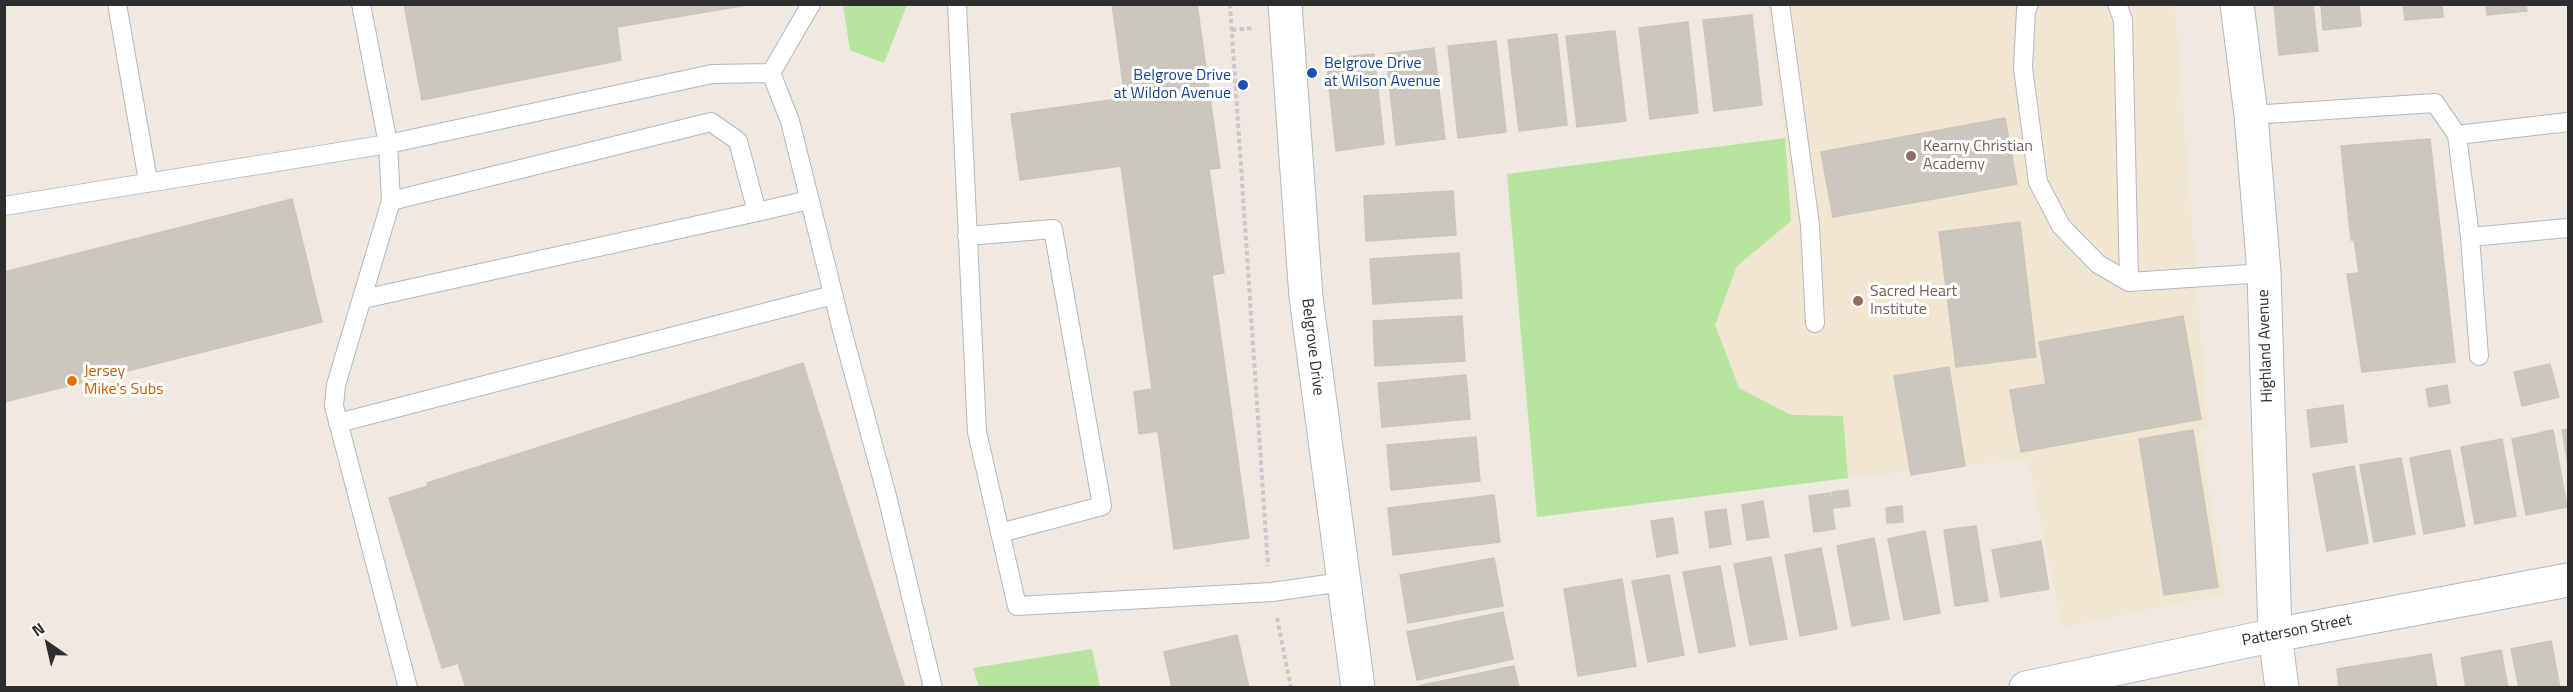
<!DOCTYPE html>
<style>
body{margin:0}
#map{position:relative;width:2573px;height:692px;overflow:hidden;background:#efe9e1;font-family:"Titillium Web",sans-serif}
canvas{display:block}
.frame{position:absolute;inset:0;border:6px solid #2e2e2e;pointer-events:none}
.north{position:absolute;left:18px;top:614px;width:60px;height:60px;-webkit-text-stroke:4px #fff;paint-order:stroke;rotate:326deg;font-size:16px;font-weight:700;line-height:24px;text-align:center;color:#2e2e2e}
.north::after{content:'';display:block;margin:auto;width:21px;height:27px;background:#2e2e2e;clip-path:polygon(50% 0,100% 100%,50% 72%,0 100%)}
</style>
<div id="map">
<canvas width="2573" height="692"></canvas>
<div class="frame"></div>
<div class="north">N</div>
</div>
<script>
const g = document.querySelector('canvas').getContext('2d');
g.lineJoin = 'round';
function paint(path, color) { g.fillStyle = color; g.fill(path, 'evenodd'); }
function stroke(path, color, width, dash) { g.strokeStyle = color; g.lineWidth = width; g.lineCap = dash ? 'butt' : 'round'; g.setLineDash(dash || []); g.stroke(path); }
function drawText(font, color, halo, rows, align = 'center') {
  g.font = font + ' "Titillium Web",sans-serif'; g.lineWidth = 6; g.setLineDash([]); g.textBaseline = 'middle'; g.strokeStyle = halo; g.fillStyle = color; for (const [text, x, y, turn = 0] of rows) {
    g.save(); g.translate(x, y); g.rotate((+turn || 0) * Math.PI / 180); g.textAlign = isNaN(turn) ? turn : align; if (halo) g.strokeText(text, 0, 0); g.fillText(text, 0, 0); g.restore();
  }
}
paint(new Path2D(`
 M1766 5H2175L2208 428 2199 429 2226 594 2062 627 2028 459 1848 478 1537 517 1507 174 1785 138Z`), '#f0e6d1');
paint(new Path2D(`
 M843 5H907L884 63 850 50Z
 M1785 138 1791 221 1737 266 1715 325 1739 388 1791 415 1843 416 1848 478 1537 517 1507 174Z
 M1092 649 1100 687H979L973 668Z`), '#b6e59e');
const building = new Path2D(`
 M404 4H753L617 27 621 60 422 100Z
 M1112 4H1197L1220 168 1209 169 1224 273 1212 275 1249 538 1174 549 1158 431 1139 434 1134 392 1152 389 1121 166 1020 180 1011 114 1125 98Z
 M2274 4H2313L2318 51 2279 55Z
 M2321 4H2359L2361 26 2323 30Z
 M2403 4H2442L2443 17 2405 20Z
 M2486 4H2526L2527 11 2487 15Z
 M1752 15 1762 105 1714 111 1703 20Z
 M1688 22 1698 113 1650 119 1639 28Z
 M1615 31 1626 121 1577 127 1566 36Z
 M1557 34 1567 125 1519 131 1508 40Z
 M1496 41 1506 132 1458 138 1448 46Z
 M1434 48 1445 139 1396 145 1386 54Z
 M1374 54 1384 144 1336 151 1326 59Z
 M2005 118 2017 184 1833 217 1821 152Z
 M2430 139 2455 362 2362 372 2347 274 2359 273 2354 240H2351L2341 146Z
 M1453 191 1456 235 1366 241 1364 196Z
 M292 199 322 322 4 402V272Z
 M2020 222 2036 357 1956 367 1939 232Z
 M1459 253 1462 298 1373 304 1370 259Z
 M1462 316 1465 361 1375 366 1373 321Z
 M2183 316 2201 419 2021 452 2010 390 2046 384 2039 342Z
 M803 363 905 688H466L458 663 442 668 389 498 428 486 427 483Z
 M2550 364 2559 397 2522 406 2514 372Z
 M1949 367 1965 466 1911 475 1894 376Z
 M1466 375 1470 419 1382 427 1378 383Z
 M2447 385 2450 403 2429 407 2426 389Z
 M2343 405 2347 442 2311 447 2307 410Z
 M2568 429V464L2562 430Z
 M2193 430 2218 587 2164 595 2139 439Z
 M2553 430 2567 507 2526 515 2512 439Z
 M1476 437 1480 481 1391 490 1387 445Z
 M2502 439 2516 516 2475 524 2461 447Z
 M2450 450 2465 526 2424 534 2410 458Z
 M2401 458 2415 534 2374 542 2360 465Z
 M2354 466 2368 543 2327 551 2313 474Z
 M1848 490 1850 506 1833 508 1832 492Z
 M1830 493 1835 529 1814 532 1809 496Z
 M1494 495 1500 542 1393 555 1388 508Z
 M1763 501 1769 537 1747 540 1742 505Z
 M1902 506 1903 522 1887 523 1886 508Z
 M1726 509 1731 544 1710 548 1705 512Z
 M1673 518 1678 553 1657 557 1651 521Z
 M1976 526 1988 601 1955 606 1944 530Z
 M1925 531 1940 613 1904 620 1888 539Z
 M1874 538 1889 619 1852 626 1837 546Z
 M2041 541 2049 589 2001 597 1992 550Z
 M1821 548 1837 629 1800 636 1785 555Z
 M1771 557 1787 639 1750 645 1734 564Z
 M1494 558 1503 606 1408 623 1400 575Z
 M1720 566 1735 646 1699 653 1683 572Z
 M1669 575 1684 655 1648 662 1632 581Z
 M1622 579 1636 666 1578 676 1564 589Z
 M1503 612 1513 659 1417 680 1407 632Z
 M1237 635 1249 688H1172L1164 652Z
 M2551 641 2560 688H2519L2511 649Z
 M2501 650 2508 688H2466L2461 658Z
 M2431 654 2437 688H2339L2337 669Z
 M1514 666 1519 688H1419L1418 686Z`);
paint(building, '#cbc7bf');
stroke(building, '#cbc5ba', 1.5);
const lane = new Path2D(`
 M117 4 148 181
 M957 4 977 432 1017 606 1272 592 1342 582
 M1780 4 1810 225 1815 323
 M2029 4 2026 10 2023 68 2038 182 2061 226 2098 264 2129 282 2264 273
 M2117 4 2123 20 2129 282
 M771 73 811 4
 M2251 115 2435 103 2457 135 2568 122
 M2457 135 2470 237 2479 356
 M4 206 388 144 361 4
 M757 212 809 200
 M967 236 1053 229 1102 506 1000 533
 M2470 237 2568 228
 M363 299 757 212 738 141 711 122 391 201
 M338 423 833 295
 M408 688 334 406 336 385 391 201 388 144 712 74 771 73 790 121 843 334 887 496 933 688`);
const street = new Path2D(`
 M2237 4 2251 115 2264 273 2275 635 2282 688
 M2026 688 2275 635 2568 580`);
const secondary = new Path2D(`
 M1285 4 1306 297 1358 688`);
stroke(lane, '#b4b7c1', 20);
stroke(street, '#b4b7c1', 35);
stroke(secondary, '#b4b7c1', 35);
stroke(new Path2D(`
 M1230 4 1268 566
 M1232 30 1253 28
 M1277 618 1291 688`), '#c9c9c9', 4, [4.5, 3]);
stroke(lane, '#fff', 18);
stroke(street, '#fff', 33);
stroke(secondary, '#fff', 33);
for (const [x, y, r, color] of [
 [1312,73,6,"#1a4fb4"],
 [1243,85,6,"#1a4fb4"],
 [1911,156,6,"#8d6e63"],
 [1858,301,6,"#8d6e63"],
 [72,381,6,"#e8710a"]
]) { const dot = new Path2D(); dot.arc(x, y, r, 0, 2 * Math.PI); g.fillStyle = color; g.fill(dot); stroke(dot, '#fff', 2); }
drawText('16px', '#164399', '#fff', [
 ["Belgrove Drive",1324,64],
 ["at Wilson Avenue",1324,82],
 ["Belgrove Drive",1231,76,"right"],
 ["at Wildon Avenue",1231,94,"right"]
], 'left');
drawText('16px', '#785e54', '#fff', [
 ["Kearny Christian",1923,147],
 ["Academy",1923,165],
 ["Sacred Heart",1870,292],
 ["Institute",1870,310]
], 'left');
drawText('16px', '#2e2e2e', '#fff', [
 ["Highland Avenue",2266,346,-92],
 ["Belgrove Drive",1312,347,83],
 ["Patterson Street",2297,631,-11]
]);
drawText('16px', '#c56008', '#fff', [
 ["Jersey",84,372],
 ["Mike's Subs",84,390]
], 'left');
</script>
